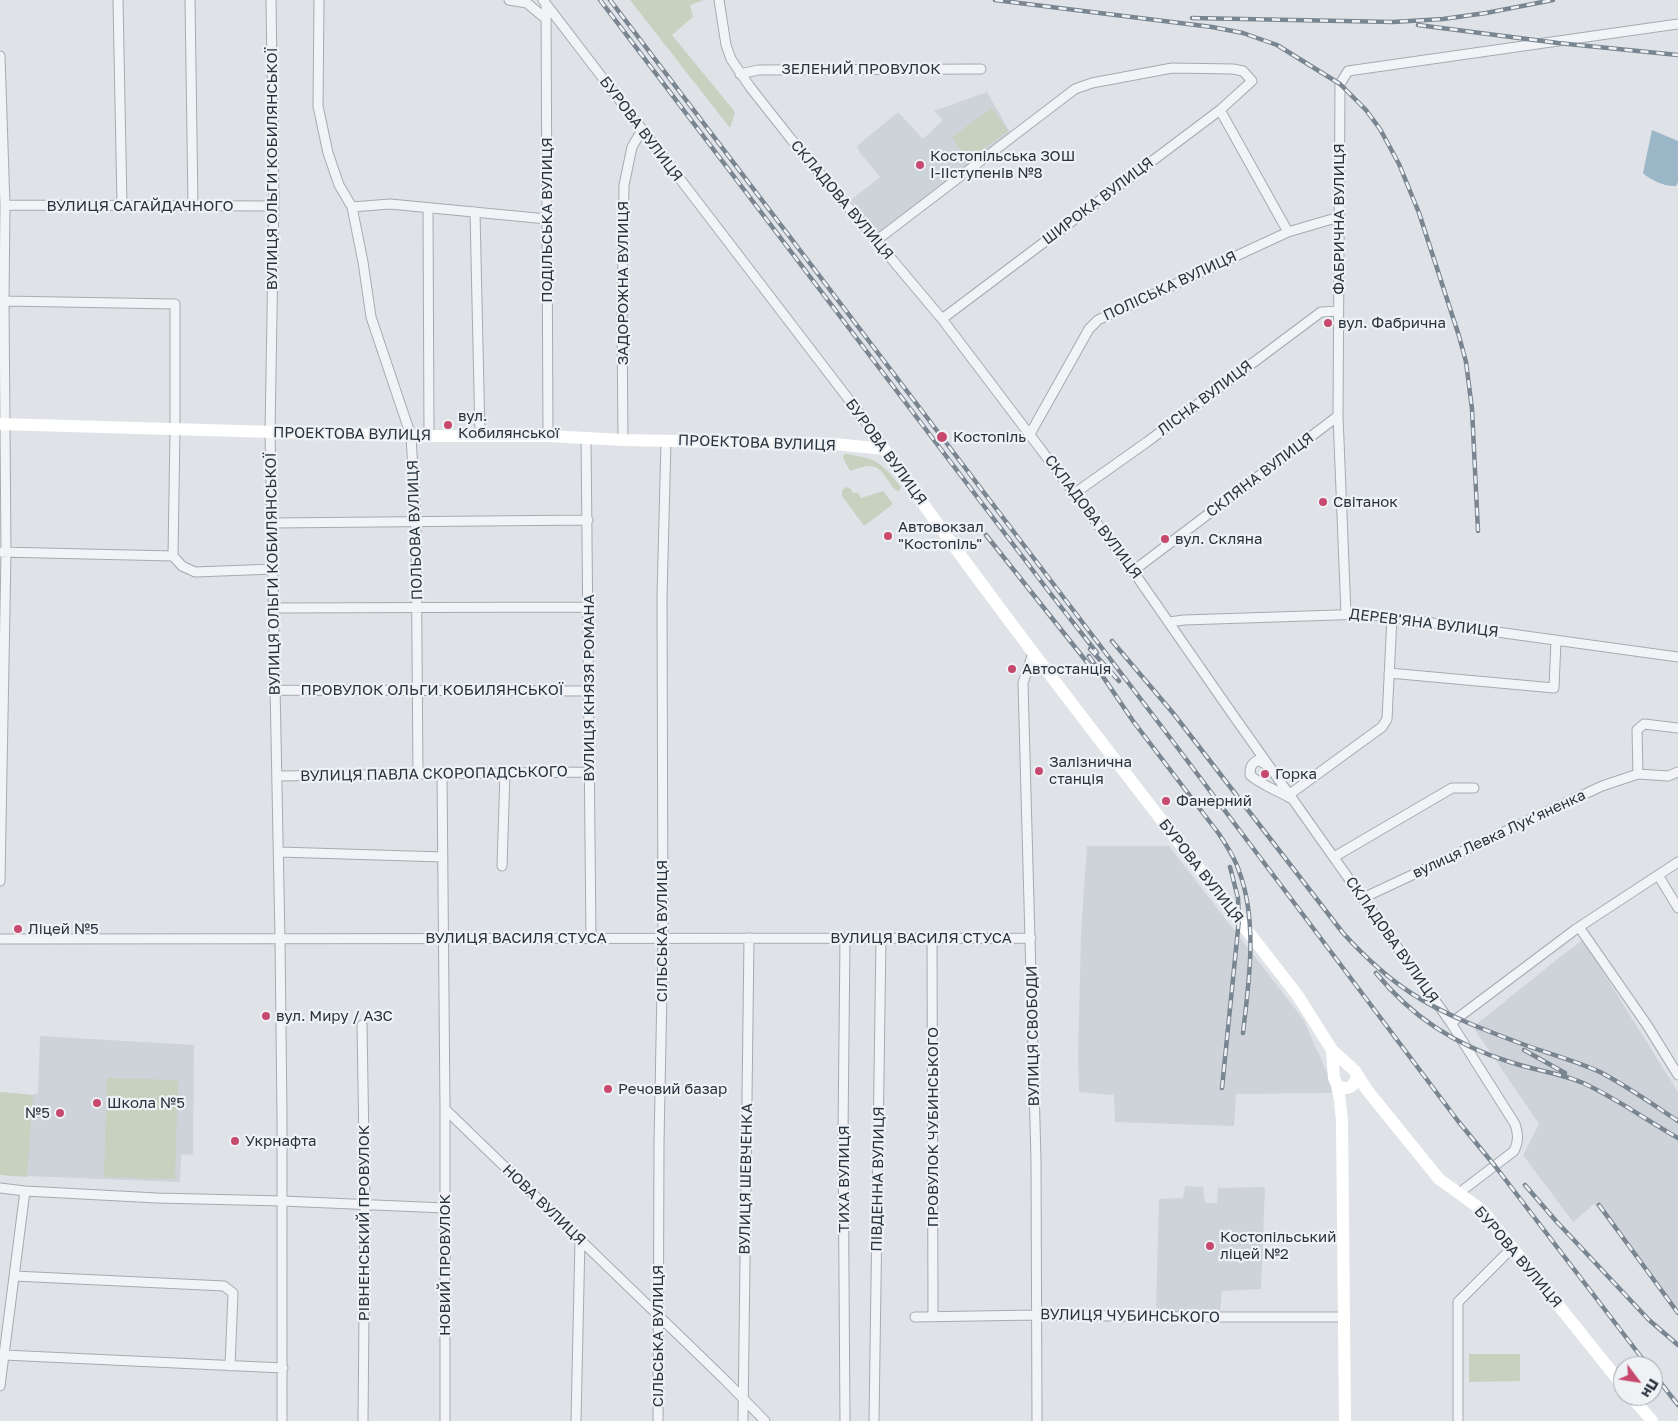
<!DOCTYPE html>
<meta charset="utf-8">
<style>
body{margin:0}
#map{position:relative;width:1678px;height:1421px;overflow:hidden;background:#dfe3e7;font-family:"Golos Text",sans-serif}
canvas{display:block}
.north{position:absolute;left:1613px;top:1356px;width:50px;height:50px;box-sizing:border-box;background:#eef2f5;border:1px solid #9fa6ac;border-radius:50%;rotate:121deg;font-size:14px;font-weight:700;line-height:20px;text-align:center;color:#29333e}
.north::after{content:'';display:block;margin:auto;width:18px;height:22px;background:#c7496e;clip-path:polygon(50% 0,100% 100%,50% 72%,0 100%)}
</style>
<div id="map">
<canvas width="1678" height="1421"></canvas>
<div class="north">Пн</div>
</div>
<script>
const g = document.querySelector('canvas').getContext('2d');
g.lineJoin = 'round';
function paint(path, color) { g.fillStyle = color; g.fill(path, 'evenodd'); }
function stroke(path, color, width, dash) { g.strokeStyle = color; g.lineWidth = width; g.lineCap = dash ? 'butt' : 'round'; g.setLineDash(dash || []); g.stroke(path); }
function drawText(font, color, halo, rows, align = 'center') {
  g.font = font + ' "Golos Text",sans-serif'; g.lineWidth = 4.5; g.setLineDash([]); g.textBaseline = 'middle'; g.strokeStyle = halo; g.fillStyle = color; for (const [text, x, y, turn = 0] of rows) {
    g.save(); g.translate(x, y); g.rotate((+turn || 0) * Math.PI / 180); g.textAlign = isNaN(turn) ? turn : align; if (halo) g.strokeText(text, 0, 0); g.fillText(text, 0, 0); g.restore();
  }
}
paint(new Path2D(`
 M987 92 1011 134 880 235 851 200 880 177 860 153 857 146 898 112 923 139 943 120 934 111Z
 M1087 846H1169L1303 1019 1331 1081 1332 1093 1236 1094 1234 1126 1115 1122 1114 1095 1079 1092 1078 1057 1081 932Z
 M1583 940 1678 1092V1310L1594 1204 1573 1222 1523 1155 1539 1124 1473 1027 1560 957Z
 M40 1036 194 1045 193 1154 181 1155 180 1182 0 1175V1092L33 1095 38 1093Z
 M1185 1186 1203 1187 1205 1203H1217L1218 1188 1265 1187 1261 1289 1222 1291 1220 1311 1156 1312 1159 1199 1183 1198Z`), '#cdd3d9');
paint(new Path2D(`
 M630 0H704L690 5 693 17 672 35 735 112 730 128Z
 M992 108 1008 131 967 160 952 137Z
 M844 454C877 458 881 462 901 487L899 491 895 490C878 467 879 460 850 471L843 458Z
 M847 487 850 488 853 493H858L861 498 883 491 893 504 864 526 842 496V490Z
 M107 1078 178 1080 175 1179 104 1177Z
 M0 1092 33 1095 27 1177 0 1175Z
 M1469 1354H1520V1381L1469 1382Z`), '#c7d1c0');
paint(new Path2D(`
 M1652 130 1678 141V182L1676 186C1666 187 1650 180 1643 173Z`), '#9bb6c6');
const street = new Path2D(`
 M118 0 122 205
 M190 0 193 206
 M271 0 274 198 270 432 280 939 282 1117V1421
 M319 0 318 106 328 153 339 185 352 207 363 262 371 317 411 436 416 522 418 774
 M509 0 527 3 546 19
 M543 0 863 418 884 449
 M719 0 726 45 731 59 750 87 791 139 942 319 1133 571 1233 715 1451 1023 1515 1124C1518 1134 1519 1141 1514 1151L1459 1193
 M546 5 548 436
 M0 56 5 205 4 301 6 553 0 881
 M740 74 758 70 981 69
 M1220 110 1288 232
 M5 205 274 206
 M352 207 390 204 547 219
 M428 208 429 436
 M475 212 480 436
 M877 240 1075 89 1092 83 1172 68 1233 69 1243 71 1252 81 1220 110 942 319
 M4 301 175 304V430L173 556
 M1030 434 1089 329 1098 320 1288 232 1339 217
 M586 438 591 938
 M623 440 622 320 624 185 632 147 642 130
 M1075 493 1147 442 1321 312 1338 311
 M273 523 588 520
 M0 552 173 556 182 566 195 572 274 569
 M1133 571 1338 416
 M274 608 589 607
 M1346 614 1338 416 1340 84 1348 71 1678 24
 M1169 622 1184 620 1367 614 1678 657
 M1033 653 1023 683 1036 1160 1037 1421
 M1389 673 1554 688 1556 640
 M276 690 589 691
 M1267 765 1258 760C1251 764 1250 767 1250 775 1261 785 1277 790 1290 798
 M442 774 445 1109 726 1381 765 1421
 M1638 774 1637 730 1644 724 1678 728
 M277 776 590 772
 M1290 794 1382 727 1387 719 1392 617
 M279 852 443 857
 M1334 857 1452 788H1474
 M502 866 505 773
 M1658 875 1678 908
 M1363 898 1602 786 1638 774 1668 776 1678 772
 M1579 927 1647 1025 1678 1075
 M845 938 843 1133 845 1421
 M932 938 933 1316
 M0 939 1031 938
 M1451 1023 1576 929 1678 862
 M362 1025 365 1205 363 1421
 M0 1188 25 1191 157 1198 282 1201 445 1208
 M14 1276 224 1286 233 1293 230 1366
 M915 1317 1036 1315 1192 1317H1344
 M4 1355 283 1368
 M0 1386 25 1191
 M445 1421V1109
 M576 1421 580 1239
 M658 1421 659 1143 663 938 662 597 666 441
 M743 1421 749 938
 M874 1421 881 938
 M1458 1421V1302L1512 1248`);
stroke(street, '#a5abb1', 11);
stroke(street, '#f1f3f6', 9);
stroke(new Path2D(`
 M0 424 411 436H548L623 440 835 444 884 449C1016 636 1158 815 1298 996L1332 1050 1355 1071 1367 1090 1439 1179 1482 1210 1623 1386
 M1332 1050 1334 1078 1337 1085 1340 1101 1342 1121 1345 1421
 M1337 1085C1347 1092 1357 1086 1356 1074
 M1631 1396 1652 1421`), '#fff', 12);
const rail = new Path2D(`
 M600 0 1050 593 1097 653
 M610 0 1171 739 1458 1121 1495 1166 1648 1366
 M995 0 1212 27 1243 33 1277 45 1340 84 1366 110 1380 129 1399 164 1419 213 1459 336 1466 362 1472 409 1478 531
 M1192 18 1393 22 1443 19 1486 13 1553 0
 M1418 25 1558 43 1678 55
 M986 535 1090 666
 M1112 641 1173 713 1343 933C1363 955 1385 976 1411 993 1444 1015 1487 1031 1525 1045 1550 1054 1576 1061 1600 1072 1627 1086 1652 1104 1678 1121
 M1090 649 1119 681
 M1089 656 1133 721 1219 834C1227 846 1235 858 1239 871 1258 922 1249 981 1243 1033
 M1376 973C1412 1017 1455 1045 1510 1062 1533 1070 1560 1073 1583 1083 1616 1098 1646 1120 1678 1138
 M1524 1050 1565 1073
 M1222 1088 1239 919 1238 898 1230 867
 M1525 1185 1556 1221 1649 1320 1678 1345
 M1599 1205 1678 1313
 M1653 1373 1678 1405`);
stroke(rail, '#798590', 4.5);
stroke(rail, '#eef2f5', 2.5, [8]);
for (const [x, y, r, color] of [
 [920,165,5,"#c7496e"],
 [1328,323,5,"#c7496e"],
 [448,425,5,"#c7496e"],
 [942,437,6,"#c7496e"],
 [1323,502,5,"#c7496e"],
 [888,536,5,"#c7496e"],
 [1165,539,5,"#c7496e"],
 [1012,669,5,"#c7496e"],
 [1039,771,5,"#c7496e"],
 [1265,774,5,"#c7496e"],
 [1166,801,5,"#c7496e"],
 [18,929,5,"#c7496e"],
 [266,1016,5,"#c7496e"],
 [608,1089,5,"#c7496e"],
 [97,1103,5,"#c7496e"],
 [60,1113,5,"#c7496e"],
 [235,1141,5,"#c7496e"],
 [1210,1246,5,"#c7496e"]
]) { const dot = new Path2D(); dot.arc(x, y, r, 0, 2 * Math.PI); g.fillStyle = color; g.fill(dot); stroke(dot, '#eef2f5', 2); }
drawText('15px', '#29333e', '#eef2f5', [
 ["ЗЕЛЕНИЙ ПРОВУЛОК",861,69],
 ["БУРОВА ВУЛИЦЯ",641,129,53],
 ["ВУЛИЦЯ ОЛЬГИ КОБИЛЯНСЬКОЇ",272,169,-90],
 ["СКЛАДОВА ВУЛИЦЯ",842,200,50],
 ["ШИРОКА ВУЛИЦЯ",1098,201,-37],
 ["ВУЛИЦЯ САГАЙДАЧНОГО",140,206],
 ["ФАБРИЧНА ВУЛИЦЯ",1339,219,-90],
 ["ПОДІЛЬСЬКА ВУЛИЦЯ",547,220,-90],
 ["ЗАДОРОЖНА ВУЛИЦЯ",623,283,-90],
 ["ПОЛІСЬКА ВУЛИЦЯ",1170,286,-25],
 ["ЛІСНА ВУЛИЦЯ",1205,398,-37],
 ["ПРОЕКТОВА ВУЛИЦЯ",352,434,1],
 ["ПРОЕКТОВА ВУЛИЦЯ",757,443,2],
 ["БУРОВА ВУЛИЦЯ",886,452,54],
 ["СКЛЯНА ВУЛИЦЯ",1260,475,-37],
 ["СКЛАДОВА ВУЛИЦЯ",1093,517,53],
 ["ПОЛЬОВА ВУЛИЦЯ",415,530,-92],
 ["ВУЛИЦЯ ОЛЬГИ КОБИЛЯНСЬКОЇ",273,574,-91],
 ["ДЕРЕВ'ЯНА ВУЛИЦЯ",1424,623,7],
 ["ВУЛИЦЯ КНЯЗЯ РОМАНА",589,688,-90],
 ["ПРОВУЛОК ОЛЬГИ КОБИЛЯНСЬКОЇ",432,690],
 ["ВУЛИЦЯ ПАВЛА СКОРОПАДСЬКОГО",434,774,-1],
 ["вулиця Левка Лукʼяненка",1499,834,-25],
 ["БУРОВА ВУЛИЦЯ",1201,871,52],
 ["СІЛЬСЬКА ВУЛИЦЯ",662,931,-90],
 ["ВУЛИЦЯ ВАСИЛЯ СТУСА",516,938],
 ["ВУЛИЦЯ ВАСИЛЯ СТУСА",921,938],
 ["СКЛАДОВА ВУЛИЦЯ",1392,940,55],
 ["ВУЛИЦЯ СВОБОДИ",1033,1036,-91],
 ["ПРОВУЛОК ЧУБИНСЬКОГО",933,1127,-90],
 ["ВУЛИЦЯ ШЕВЧЕНКА",746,1179,-89],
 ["ТИХА ВУЛИЦЯ",844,1179,-90],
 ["ПІВДЕННА ВУЛИЦЯ",878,1179,-89],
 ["НОВА ВУЛИЦЯ",544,1205,44],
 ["РІВНЕНСЬКИЙ ПРОВУЛОК",364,1223,-90],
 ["БУРОВА ВУЛИЦЯ",1518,1257,50],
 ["НОВИЙ ПРОВУЛОК",445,1265,-90],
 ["ВУЛИЦЯ ЧУБИНСЬКОГО",1130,1316,1],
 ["СІЛЬСЬКА ВУЛИЦЯ",658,1336,-90]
]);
drawText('15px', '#29333e', '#eef2f5', [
 ["Костопільська ЗОШ",930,156],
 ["І-ІІступенів №8",930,173],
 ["вул. Фабрична",1338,323],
 ["вул.",458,416],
 ["Кобилянської",458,433],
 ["Костопіль",953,437],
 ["Світанок",1333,502],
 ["Автовокзал",898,527],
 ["\"Костопіль\"",898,544],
 ["вул. Скляна",1175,539],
 ["Автостанція",1022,669],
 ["Залізнична",1049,762],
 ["станція",1049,779],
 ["Горка",1275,774],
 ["Фанерний",1176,801],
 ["Ліцей №5",28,929],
 ["вул. Миру / АЗС",276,1016],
 ["Речовий базар",618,1089],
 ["Школа №5",107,1103],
 ["№5",50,1113,"right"],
 ["Укрнафта",245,1141],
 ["Костопільський",1220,1237],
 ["ліцей №2",1220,1254]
], 'left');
</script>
